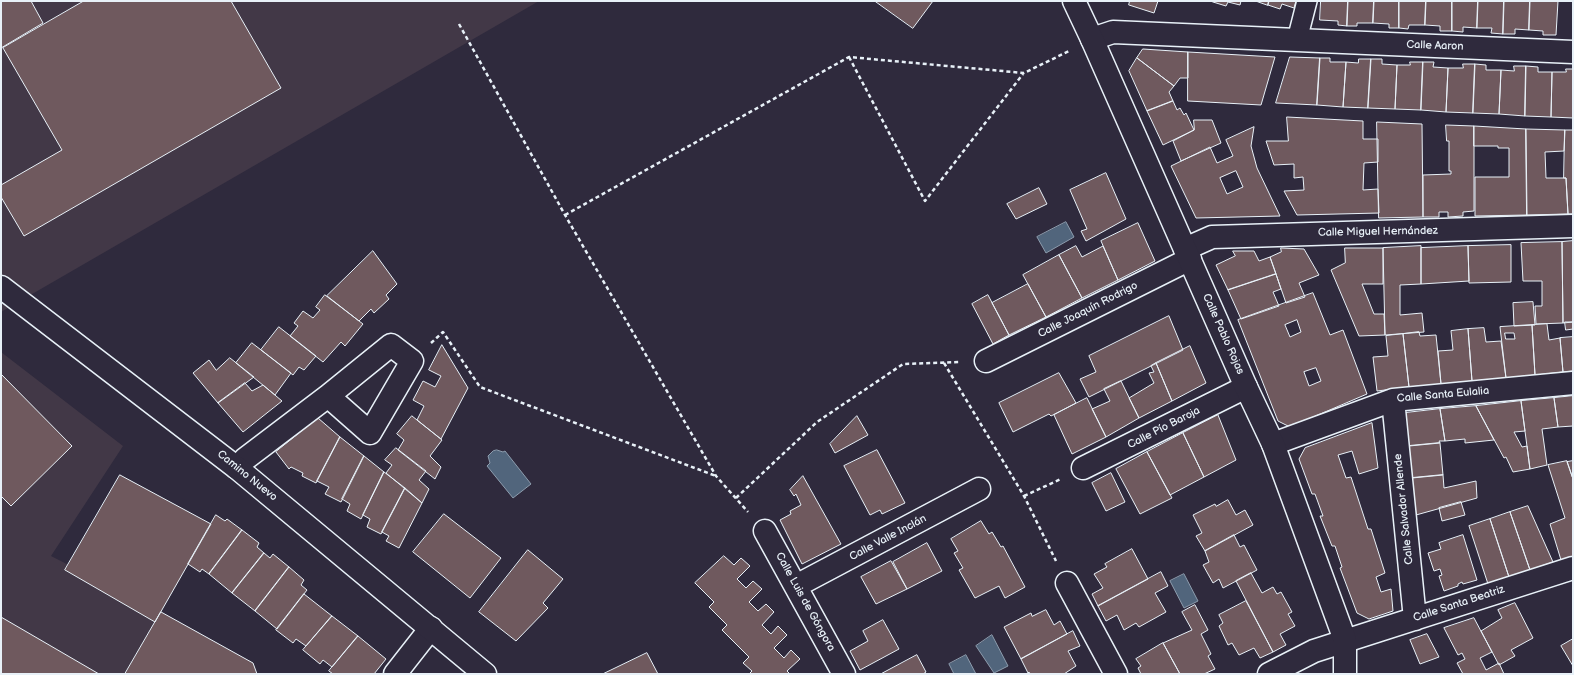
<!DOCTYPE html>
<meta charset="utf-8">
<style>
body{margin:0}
#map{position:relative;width:1574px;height:675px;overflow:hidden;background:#2f2a3d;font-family:"Balsamiq Sans",sans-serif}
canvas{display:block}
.frame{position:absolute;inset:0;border:2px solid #e8f1f8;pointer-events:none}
</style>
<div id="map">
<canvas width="1574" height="675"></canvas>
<div class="frame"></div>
</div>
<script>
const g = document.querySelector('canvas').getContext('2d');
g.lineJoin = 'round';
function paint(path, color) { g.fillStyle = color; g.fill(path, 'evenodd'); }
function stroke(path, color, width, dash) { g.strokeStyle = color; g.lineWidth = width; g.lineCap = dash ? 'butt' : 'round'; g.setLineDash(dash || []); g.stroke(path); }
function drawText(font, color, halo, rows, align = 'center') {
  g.font = font + ' "Balsamiq Sans",sans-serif'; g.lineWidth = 3; g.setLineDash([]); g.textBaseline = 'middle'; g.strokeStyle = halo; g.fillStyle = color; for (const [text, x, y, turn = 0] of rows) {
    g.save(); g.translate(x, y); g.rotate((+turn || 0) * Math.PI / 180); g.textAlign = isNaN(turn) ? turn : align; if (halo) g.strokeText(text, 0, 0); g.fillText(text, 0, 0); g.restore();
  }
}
paint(new Path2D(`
 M1 1H539L1 312Z
 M1 352 123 446 51 556 161 612 253 663 257 674H1Z`), '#423847');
const water = new Path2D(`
 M1066 222 1074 237 1046 253 1037 237Z
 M497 450 503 452 505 451 531 484 513 498 487 466 490 463 488 456 493 451Z
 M1184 574 1198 601 1184 608 1170 581Z
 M992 635 1008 666 994 673 976 646Z
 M966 655 976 674H954L949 664Z`);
paint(water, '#51657c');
stroke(water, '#8d9dae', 1);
const building = new Path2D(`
 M1 1H31L43 23 1 48Z
 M84 1H231L281 88 24 236 1 197V185L62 150 3 48Z
 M875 1H933L913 28Z
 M1130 1H1158L1154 13 1129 5Z
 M1214 1H1241L1240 5 1228 2 1226 6 1213 2Z
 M1256 1H1269L1268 5Z
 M1269 1H1296L1294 8 1282 4 1280 9 1268 5Z
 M1321 1H1348L1347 26 1338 25V21L1320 20Z
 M1348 1H1374L1373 23H1357V26H1347Z
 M1374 1H1399V28H1389V24L1373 23Z
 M1399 1H1426L1425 25H1409L1408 29 1399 28Z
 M1426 1H1452V31H1440V26L1425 25Z
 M1452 1H1478L1477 28 1463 27V32L1452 31Z
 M1478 1H1504L1503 34 1491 33 1492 28H1477Z
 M1504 1H1530L1529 30 1515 29V34H1503Z
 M1530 1H1558L1556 35H1543V31L1529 30Z
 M1143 49 1188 52V78H1180L1174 86 1137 58Z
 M1188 52 1275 57 1261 105 1188 101Z
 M1290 57 1320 58 1317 105 1276 103Z
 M1137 58 1174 86 1169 92 1173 101 1147 111 1129 71Z
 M1320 58H1330V62H1346L1343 107 1317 105Z
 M1359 59H1371L1368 108 1343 107 1346 62 1358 63Z
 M1371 59H1382V64L1397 65 1395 109 1368 108Z
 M1410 62H1423L1421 110 1395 109 1397 65H1410Z
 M1423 62H1434L1433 67 1448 68 1446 112 1421 110Z
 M1463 64H1475L1473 113 1446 112 1448 68H1463Z
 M1475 64 1486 65V70H1501L1499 114 1473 113Z
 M1514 66H1526L1525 116 1499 114 1501 70 1514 71Z
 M1526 66 1538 67V72H1552L1551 117 1525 116Z
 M1566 69H1573V118L1551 117 1552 72H1566Z
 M1173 101 1177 110 1180 108 1184 115 1186 113 1194 130 1163 145 1147 111Z
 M1287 117 1363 121V139H1378V162L1364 163 1363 190 1378 189 1379 213 1297 215 1284 191 1304 190 1303 177 1294 178V164L1274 165 1266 141H1288Z
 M1194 120H1212L1221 143 1181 161 1173 141 1194 130Z
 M1377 122 1422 124 1423 217 1379 218Z
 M1446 125 1474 126V211L1463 212V216L1448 217V212H1439V217H1423V175L1451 174V171H1449V141H1447Z
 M1474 126 1526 129 1527 215 1475 216V177H1509V148H1498V146H1474Z
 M1254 127 1251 146 1257 168 1280 216 1196 218 1171 166 1210 147 1217 163 1233 156 1226 140ZM1236 171 1243 187 1227 194 1220 178Z
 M1526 129 1565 130 1564 151 1545 152 1546 178H1566L1568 214 1527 215Z
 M1565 130H1573V214H1568L1566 178H1564Z
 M1106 173 1126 219 1086 241 1081 231 1087 229 1070 190Z
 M1039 188 1047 204 1016 219 1007 204Z
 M1138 223 1155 261 1118 280 1101 241Z
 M1573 241V322L1563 323 1562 242Z
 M1562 242 1563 323 1536 324 1535 306H1542V281H1523L1521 243Z
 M1511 245V282L1469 283 1468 246Z
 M1076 246 1082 257 1103 246 1118 280 1082 298 1059 255Z
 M1421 246V284L1400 285V315L1422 313 1424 332 1385 335 1383 248Z
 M1468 246 1469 281 1421 284V248Z
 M1281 248 1304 249 1319 275 1299 283 1305 297 1286 303 1270 257 1281 252Z
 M1345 248H1383V284H1362L1374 314H1384L1385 335 1359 336 1331 270 1345 263Z
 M373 251 397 284 386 295 389 299 374 313 371 309 359 321 327 296Z
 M1233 251H1254L1259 261 1270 257 1276 274 1228 290 1216 265 1235 256Z
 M1059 255 1082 298 1046 317 1023 275Z
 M1276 274 1281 289 1273 292 1279 306 1241 319 1228 290Z
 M1028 284 1046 317 1009 335 992 303Z
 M1313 293 1330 335 1343 330 1367 394 1290 427 1278 421 1238 320ZM1297 320 1301 332 1290 337 1285 325ZM1316 368 1321 381 1309 386 1304 372Z
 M325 295 363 324 345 346 341 342 323 362 290 336 298 326 294 323 303 311 313 318 320 310 316 307Z
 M988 295 1009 335 993 344 972 304Z
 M1533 302 1535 325 1514 326 1513 303Z
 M1169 316 1183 350 1089 397 1080 379 1096 372 1089 356Z
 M1565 322H1573V329L1566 330Z
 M1547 324 1549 340 1560 338 1563 372 1535 375 1532 325Z
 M1532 325 1535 375 1506 378 1500 327ZM1505 333H1514L1515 339H1506Z
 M279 327 316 356 304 370 299 367 293 375 261 350Z
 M1484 328 1486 342 1501 341 1506 378 1472 381 1468 329Z
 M1468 329 1472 381 1441 384 1438 351 1453 350 1451 331Z
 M1419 332 1420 336 1436 335 1441 384 1409 387 1403 334Z
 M1403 334 1409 387 1377 391 1373 357 1388 356 1386 336Z
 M1573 337V371L1563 372 1560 338Z
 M252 343 291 373 275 395 236 363Z
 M442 345 468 388 441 439 417 420 424 406 413 400 423 381 435 387 441 376 429 370Z
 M1190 346 1206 383 1172 401 1156 363Z
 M230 358 254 377 218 403 193 373 209 360 216 370Z
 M1156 363 1172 401 1139 418 1129 398 1154 383 1149 373 1154 372 1151 366Z
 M1059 373 1076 403 1051 416 1049 414 1013 432 999 403Z
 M1 374 72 446 11 506 1 496Z
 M1121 381 1139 418 1106 437 1092 409 1110 401 1104 389Z
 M245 383 252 391 263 385 282 401 243 432 218 403Z
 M1573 396V426L1558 427 1554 398Z
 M1087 398 1106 437 1072 454 1054 415Z
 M1554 398 1558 427 1542 429 1547 465 1530 469 1521 401Z
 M1521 401 1525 431 1514 432 1522 447 1527 446 1530 469 1513 472 1506 457 1504 458 1476 406Z
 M1476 406 1494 440 1465 443V439L1445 441 1440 409Z
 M1440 409 1445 441H1439L1440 443 1409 446 1405 413Z
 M1218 415 1236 460 1204 477 1183 433Z
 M412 416 442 440 430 456 441 467 435 479 398 450 404 440 397 434Z
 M857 416 868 435 835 453 830 444Z
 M318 418 340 437 316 483 302 476 303 473 291 467 289 469 276 452Z
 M1372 423 1378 468 1359 474 1352 451 1338 455 1346 478 1351 477 1368 529H1371L1385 573 1376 577 1381 592 1391 589 1393 611 1369 619 1357 613 1340 568 1342 567 1335 546H1332L1320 516H1323L1315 494H1312L1299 459 1305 448Z
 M1183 433 1204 477 1170 495 1147 452Z
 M340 437 364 456 341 502 325 494 329 487 317 481Z
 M1440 443 1443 475 1412 478 1409 446Z
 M396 448 426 471 419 480 429 489 422 503 386 473 392 465 385 460Z
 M877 450 905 503 882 514 880 510 870 515 844 466Z
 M1147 452 1172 498 1140 514 1116 469Z
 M364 456 384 472 361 519 347 511 350 504 342 499Z
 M1567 461 1573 479V559L1566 561 1565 559 1561 560 1550 524 1565 518 1548 465Z
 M1573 461V479L1567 462Z
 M384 472 405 488 381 534 367 527 370 519 363 515Z
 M1111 473 1125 502 1106 511 1092 483Z
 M120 475 211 524 155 622 65 570Z
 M1443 475 1444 488 1476 481 1477 498 1416 515 1412 478Z
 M803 476 841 544 802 564 780 520 791 514 790 511 801 505 796 494 794 496 790 490Z
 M405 488 422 503 399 548 386 541 389 536 382 532Z
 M1228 500 1236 515 1245 510 1253 525 1205 551 1196 536 1202 533 1193 515 1215 504 1216 506Z
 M1461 502 1465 515 1442 521 1439 508Z
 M1528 506 1553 562 1530 570 1510 512Z
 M1510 512 1530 570 1509 577 1490 519Z
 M444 514 501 558 470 598 413 552Z
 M216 515 225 521 227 519 242 530 209 574 202 569 200 572 188 564Z
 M1490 519 1509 577 1488 584 1469 526Z
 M981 521 989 534 992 532 1001 547 1003 546 1025 587 1005 598 999 586 975 598 959 570 963 568 954 553 958 551 951 539Z
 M242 530 259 543 257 547 264 553 232 593 209 574Z
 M1234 535 1240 547 1244 545 1257 570 1223 588 1219 579 1213 583 1203 565 1209 562 1205 551Z
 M1463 535 1477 580 1463 584 1462 582 1458 584V586L1444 591 1439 576 1442 575 1440 569 1434 571 1428 553 1441 549 1439 543Z
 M927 543 942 571 907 589 893 562Z
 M1132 549 1148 579 1098 606 1092 594 1103 588 1094 574 1107 567 1105 564Z
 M528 550 563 579 543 603 548 608 516 641 479 612Z
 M264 553 270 558 273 554 289 567 255 611 232 593Z
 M724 556 734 565 741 558 750 566 737 579 746 588 753 581 762 589 749 602 758 611 766 604 774 612 762 625 771 634 778 626 787 635 774 648 784 658 791 650 800 659 787 671 790 674H749L752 671 743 663 749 657 722 630 727 625 709 607 714 602 695 583Z
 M891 561 907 589 876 604 861 577Z
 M289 567 304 580 301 585 307 590 277 629 255 611Z
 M1161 572 1168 586 1155 593 1166 612 1139 627 1136 623 1124 630 1117 615 1106 621 1098 606Z
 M1251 573 1262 593 1273 587 1277 594 1281 592 1292 612 1288 614 1295 626 1280 634 1286 645 1273 652 1236 581Z
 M304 594 332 616 306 646 296 639 293 643 276 630Z
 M1246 601 1273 652 1260 658 1254 648 1239 655 1232 643 1228 645 1219 626 1223 623 1219 615Z
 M1515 603 1533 638 1511 650 1515 656 1499 665 1481 631 1502 618 1498 610Z
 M1195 605 1208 630 1201 634 1211 654 1208 656 1215 669 1204 674H1180L1163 643 1192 630 1182 612Z
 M1046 610 1054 625 1060 621 1067 634 1021 659 1004 627 1031 613 1032 616Z
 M161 612 253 663 257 674H125Z
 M332 616 358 636 332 667 323 660 320 664 303 650Z
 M1 617 99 674H1Z
 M1474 618 1492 652 1480 658 1486 670 1499 663 1504 674H1463L1457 663 1465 659 1462 653 1458 655 1444 628Z
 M883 620 899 649 860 670 850 651 868 641 863 631Z
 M1073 631 1080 646 1068 651 1076 666 1064 674H1030L1029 672 1028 673 1021 659Z
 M1427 634 1439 657 1420 664 1410 640Z
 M358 636 386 659 374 674H333L329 671Z
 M1573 639V666L1561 646Z
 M1163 643 1180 674H1141L1138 668 1141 666 1136 659Z
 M647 653 658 674H603Z
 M917 655 926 672 923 674H881Z`);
paint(building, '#6f595e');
stroke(building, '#e8f1f8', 1);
const pedestrian = new Path2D(`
 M1297 40 1307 1`);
const minor = new Path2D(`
 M1092 39 1113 32 1573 52
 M1185 249 1212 237 1573 226
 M986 361 1190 259
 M1393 400 1415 619
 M1273 444 1393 400 1573 383
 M237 468 245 459 328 396 391 345 412 361 370 433 328 396
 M1083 468 1246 387
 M765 531 844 674
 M1067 583 1116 674
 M796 586 979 489
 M395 674 431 628
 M1269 674 1314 651 1573 568`);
const tertiary = new Path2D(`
 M1074 1 1092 39 1246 387 1273 444 1345 640V674
 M1 287 237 468 485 674`);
stroke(pedestrian, '#e8f1f8', 22);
stroke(minor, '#e8f1f8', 25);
stroke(tertiary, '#e8f1f8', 25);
stroke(new Path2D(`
 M459 24 565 215 716 476 748 512
 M849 57 925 201 1023 74
 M565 215 849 57 1024 73 1069 51
 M431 343 443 332 480 387 716 476
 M944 363 1024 496 1056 561
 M1024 496 1061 479
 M736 498 817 422 903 364 961 362`), '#e8f1f8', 2.5, [4, 3]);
stroke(pedestrian, '#2f2a3d', 19);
stroke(minor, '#2f2a3d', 22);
stroke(tertiary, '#2f2a3d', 22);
drawText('11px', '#e8f1f8', '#2f2a3d', [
 ["Calle Aaron",1435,46,2],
 ["Calle Miguel Hernández",1378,232,-1],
 ["Calle Joaquín Rodrigo",1088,310,-27],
 ["Calle Pablo Rojas",1223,334,66],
 ["Calle Santa Eulalia",1443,395,-5],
 ["Calle Pío Baroja",1164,428,-27],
 ["Camino Nuevo",247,476,39],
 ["Calle Salvador Allende",1404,509,-96],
 ["Calle Valle Inclán",888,538,-28],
 ["Calle Luis de Góngora",805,602,61],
 ["Calle Santa Beatriz",1459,604,-18]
]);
</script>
